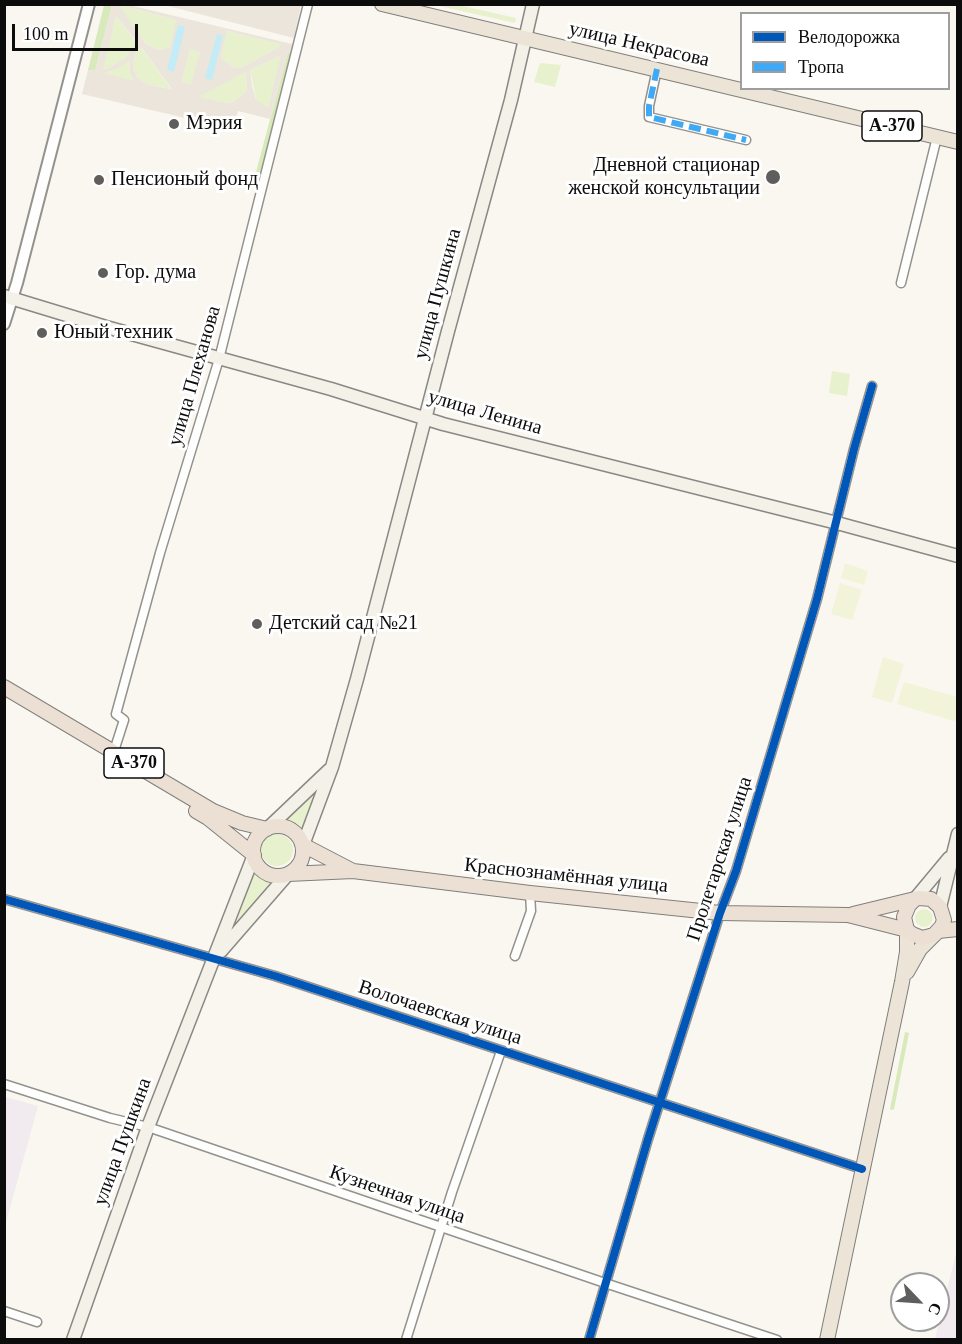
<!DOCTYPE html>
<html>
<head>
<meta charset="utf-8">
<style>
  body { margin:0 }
  #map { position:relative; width:962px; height:1344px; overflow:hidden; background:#faf7f0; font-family:"Times New Roman",serif }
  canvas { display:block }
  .frame { position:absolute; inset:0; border:6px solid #0c0c0c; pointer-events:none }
  .legend { position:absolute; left:740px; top:12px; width:210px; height:78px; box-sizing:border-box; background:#fff; border:2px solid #9e9e9e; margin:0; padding:8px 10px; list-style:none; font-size:18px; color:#0c0c0c }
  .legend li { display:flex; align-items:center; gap:12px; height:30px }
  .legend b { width:30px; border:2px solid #9e9e9e }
  .north { position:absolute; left:890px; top:1272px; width:60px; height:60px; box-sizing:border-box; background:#fff; border:2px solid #9e9e9e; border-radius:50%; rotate:115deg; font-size:16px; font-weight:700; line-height:24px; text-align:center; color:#0c0c0c }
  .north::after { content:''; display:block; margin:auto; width:21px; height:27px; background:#5f5e5c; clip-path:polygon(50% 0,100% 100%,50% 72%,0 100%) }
  .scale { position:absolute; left:12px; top:24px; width:126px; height:27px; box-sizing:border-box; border:3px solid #0c0c0c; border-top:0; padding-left:8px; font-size:18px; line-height:21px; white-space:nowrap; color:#0c0c0c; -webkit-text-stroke:4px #fff; paint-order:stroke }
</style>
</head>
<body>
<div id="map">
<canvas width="962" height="1344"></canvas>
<div class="frame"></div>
<ul class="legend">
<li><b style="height:8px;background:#0057b8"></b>Велодорожка</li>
<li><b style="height:8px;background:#3fa9f5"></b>Тропа</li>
</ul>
<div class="north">С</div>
<div class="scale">100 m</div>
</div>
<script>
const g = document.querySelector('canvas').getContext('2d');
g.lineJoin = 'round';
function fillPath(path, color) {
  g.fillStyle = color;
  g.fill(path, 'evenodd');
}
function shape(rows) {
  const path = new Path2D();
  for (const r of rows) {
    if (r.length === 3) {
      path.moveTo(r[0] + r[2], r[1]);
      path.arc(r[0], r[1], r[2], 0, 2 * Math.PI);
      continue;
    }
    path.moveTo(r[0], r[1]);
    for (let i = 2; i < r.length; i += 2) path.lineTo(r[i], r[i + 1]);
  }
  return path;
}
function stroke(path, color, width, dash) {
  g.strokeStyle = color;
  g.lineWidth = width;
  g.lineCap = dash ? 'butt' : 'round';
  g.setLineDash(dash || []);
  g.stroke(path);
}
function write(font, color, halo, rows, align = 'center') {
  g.font = font + ' "Times New Roman",serif';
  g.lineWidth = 6;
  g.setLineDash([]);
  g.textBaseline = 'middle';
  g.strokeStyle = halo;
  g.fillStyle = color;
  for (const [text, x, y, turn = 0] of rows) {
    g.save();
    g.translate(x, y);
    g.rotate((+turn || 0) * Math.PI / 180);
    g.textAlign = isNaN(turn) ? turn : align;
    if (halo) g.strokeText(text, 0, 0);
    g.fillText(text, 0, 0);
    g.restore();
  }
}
fillPath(shape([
  [5,1097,38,1106,5,1226,4,1097],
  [957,1248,957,1339,935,1339,957,1249]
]), '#f1eaee');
fillPath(shape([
  [118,5,176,20,170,47,162,50,153,48,145,43],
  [435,5,459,5,516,18,515,23],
  [116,16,137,43,125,58,109,68,102,69],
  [227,31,281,44,279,47,241,68,235,68,221,58],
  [140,46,171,89,146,84,137,77,133,67,133,62,136,52],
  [190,49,200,52,192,84,182,81],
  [282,54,268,109,256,99,250,70],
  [129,59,130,73,137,82,101,73,117,69],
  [540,63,561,65,555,87,534,82],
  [246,72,247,86,246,91,235,101,227,103,201,97,201,94],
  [249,89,252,98,266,113,234,105,243,100],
  [832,371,850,374,847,396,829,393],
  [318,790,301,833,294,826,283,822],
  [277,850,16],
  [255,869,274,879,236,923],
  [924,918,9]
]), '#e7f1ce');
fillPath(shape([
  [104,5,112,5,95,71,88,70],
  [288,52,294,54,262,173,256,172],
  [905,1032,909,1033,894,1109,892,1110,890,1109]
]), '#d8e9bc');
fillPath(shape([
  [845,563,868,571,864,585,841,578],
  [840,583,862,590,852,620,831,614],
  [883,657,904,664,892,703,872,697],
  [904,682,957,697,957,722,897,704]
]), '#f1f4d8');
fillPath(shape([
  [112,5,129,5,296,45,294,54,288,52,270,119,238,111,233,129,82,94,88,70,95,71],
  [119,5,176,20,170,47,161,50,153,48,145,43],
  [116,16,137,42,125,58,109,68,103,69],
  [227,31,280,44,279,47,241,68,235,68,221,58],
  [141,47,171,88,170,89,146,84,137,77,133,67,133,62,136,52],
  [190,49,200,52,191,84,182,81],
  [281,55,268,108,256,99,252,86,250,70],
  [129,60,130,73,135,81,103,73,117,69],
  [246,72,247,86,246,91,235,101,227,103,201,97,201,95],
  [164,5,301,5,294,38]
]), '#ebe5db');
fillPath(shape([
  [178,25,185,27,174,72,167,70],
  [217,34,223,35,212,80,205,78]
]), '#c3ecf7');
const minor = shape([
  [657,69,649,106,649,117,746,140],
  [901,283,937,137],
  [114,751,124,720,116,714,160,553,219,359,308,4],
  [4,899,275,976,862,1169],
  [515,956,531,911,530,893],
  [4,1084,110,1118,148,1127,605,1283,777,1340],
  [4,1311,37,1322],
  [406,1340,452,1192,501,1051],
  [589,1340,648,1139,720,913,736,871,817,599,854,449,872,386]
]);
const tertiary = shape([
  [4,324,17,283,89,4]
]);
const secondary = shape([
  [4,296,106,327,331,389,443,424,837,523,958,556],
  [267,829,329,770],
  [303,845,332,767,357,679,448,331,511,100,533,4],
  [914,900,949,858],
  [940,907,958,834],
  [221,951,288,874],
  [73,1340,148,1127,254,855]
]);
const primary = shape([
  [382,4,958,142],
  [907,972,920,949,938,931],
  [827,1340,902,982,907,952,907,930]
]);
const trunk = shape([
  [4,687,213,811,242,823,267,829],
  [196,811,208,818,254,855],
  [278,851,25],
  [303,845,353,871],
  [288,874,353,871,530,893,720,913,848,915,907,930],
  [853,914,919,898,931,899,940,907,944,920,942,926,934,935,922,938,912,934,907,930,904,917,909,905,914,900],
  [938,931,958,929]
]);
stroke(minor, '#93928f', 11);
stroke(tertiary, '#93928f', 14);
stroke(secondary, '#8a8885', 15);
stroke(primary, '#807f7c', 16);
stroke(trunk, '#807f7c', 16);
stroke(minor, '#fefefd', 8);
stroke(tertiary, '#fefefd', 10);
stroke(secondary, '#f4f1e8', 12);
stroke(primary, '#ece4d6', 14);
stroke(trunk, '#ece0d4', 14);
stroke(shape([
  [657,69,649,106,649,117,746,140]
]), '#3fa9f5', 6, [12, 6]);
stroke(shape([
  [4,899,275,976,862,1169],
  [589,1340,648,1139,720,913,736,871,817,599,854,449,872,386]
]), '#0057b8', 8);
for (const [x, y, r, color] of [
  [174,124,6,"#5f5e5c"],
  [773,177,8,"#5f5e5c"],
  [99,180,6,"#5f5e5c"],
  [103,273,6,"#5f5e5c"],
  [42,333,6,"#5f5e5c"],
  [257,624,6,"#5f5e5c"]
]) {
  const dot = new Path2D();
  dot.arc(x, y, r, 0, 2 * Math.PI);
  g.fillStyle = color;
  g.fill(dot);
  stroke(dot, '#fff', 2);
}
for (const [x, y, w] of [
  [892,126,60],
  [134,763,60]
]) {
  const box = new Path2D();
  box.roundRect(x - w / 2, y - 15, w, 30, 4.5);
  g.fillStyle = '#fff';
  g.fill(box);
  stroke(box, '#0c0c0c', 1.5);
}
write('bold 18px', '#0c0c0c', null, [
  ["А-370",892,126],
  ["А-370",134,763]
]);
write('20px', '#0c0c0c', '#fff', [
  ["улица Некрасова",639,45,13],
  ["улица Пушкина",438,294,-75],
  ["улица Плеханова",195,376,-74],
  ["улица Ленина",485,413,16],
  ["Пролетарская улица",720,859,-72],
  ["Краснознамённая улица",566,876,6],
  ["Волочаевская улица",440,1013,18],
  ["улица Пушкина",123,1142,-70],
  ["Кузнечная улица",397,1195,19]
]);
write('20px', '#0c0c0c', '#fff', [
  ["Мэрия",186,124],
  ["Дневной стационар",760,166,"right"],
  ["женской консультации",760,189,"right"],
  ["Пенсионый фонд",111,180],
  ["Гор. дума",115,273],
  ["Юный техник",54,333],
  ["Детский сад №21",269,624]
], 'left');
</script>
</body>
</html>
